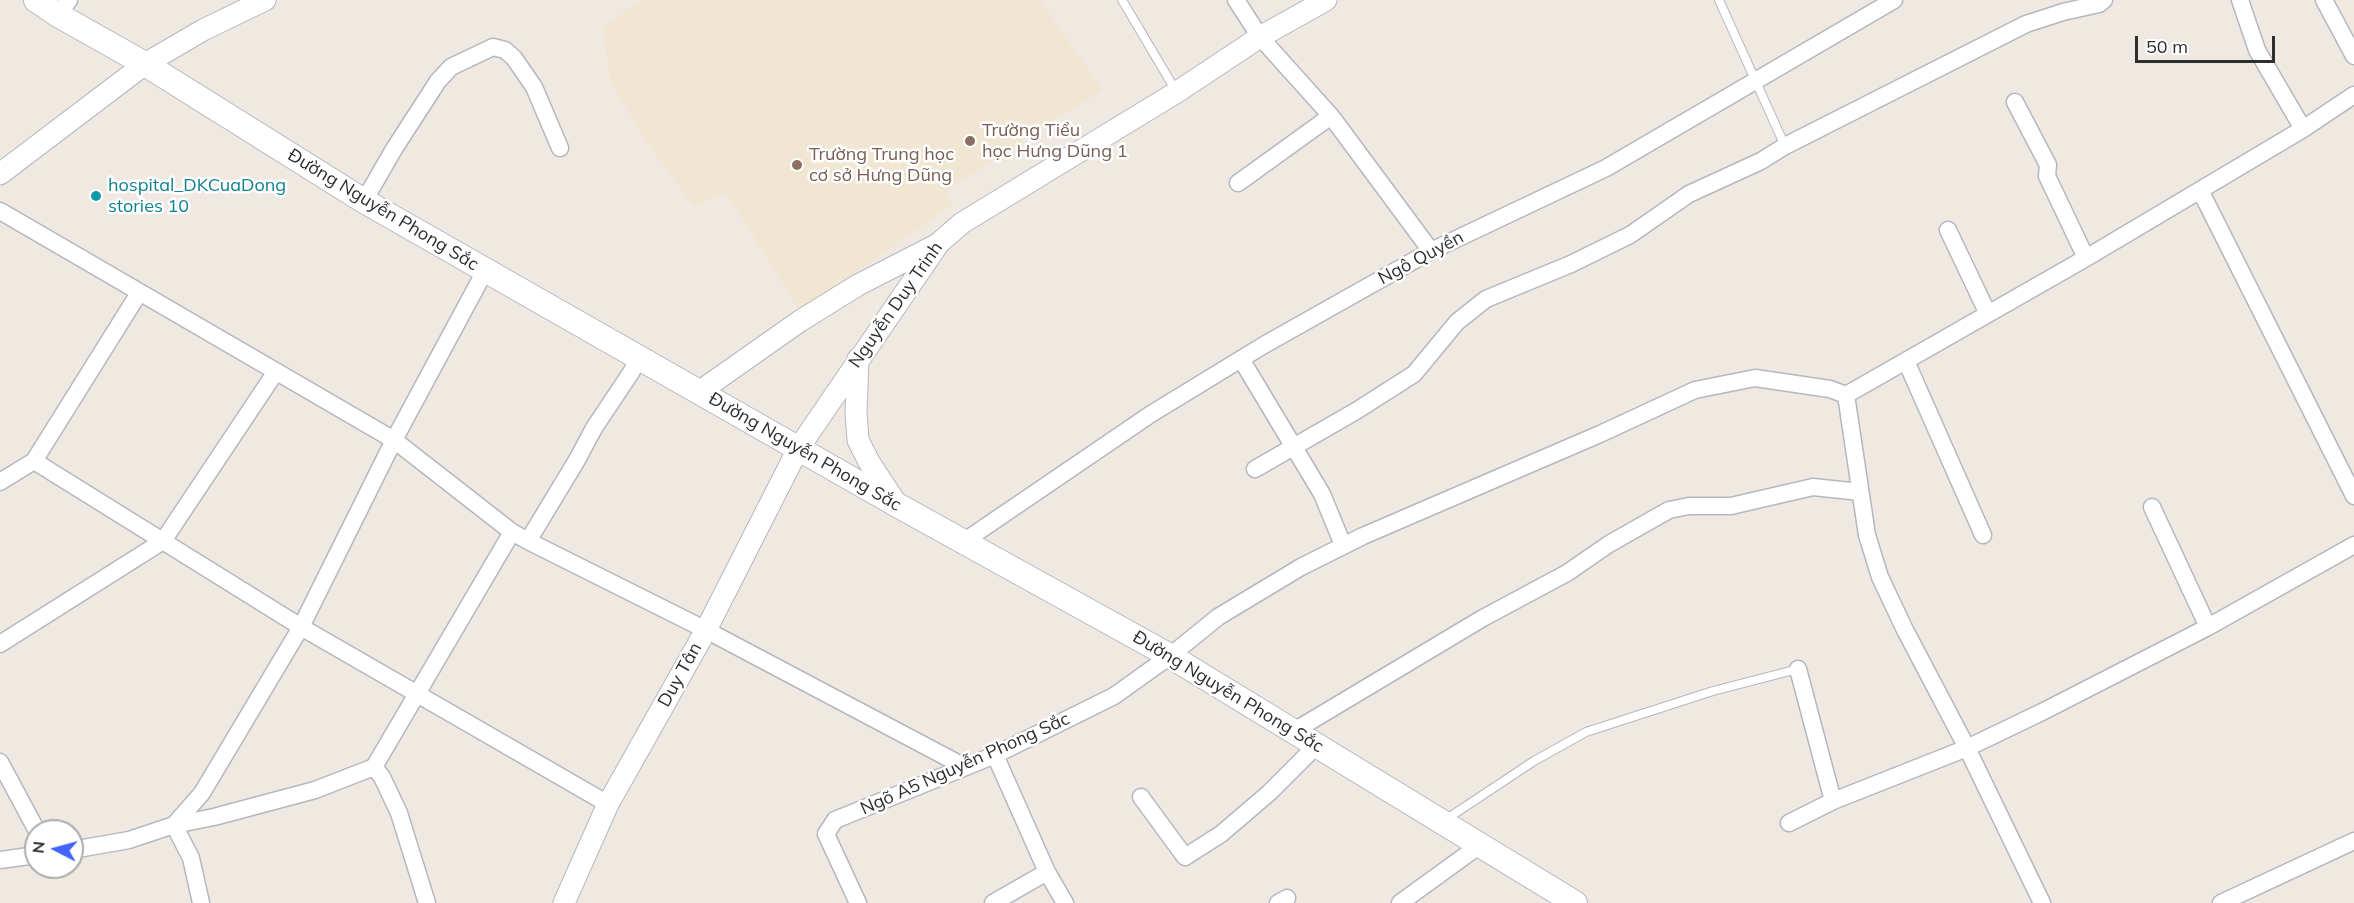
<!DOCTYPE html>
<html>
<head>
<meta charset="utf-8">
<style>
  body { margin:0 }
  #map { position:relative; width:2354px; height:903px; overflow:hidden; background:#efe9e1; font-family:Mulish,sans-serif }
  canvas { display:block }
  .north { position:absolute; left:24px; top:819px; width:60px; height:60px; box-sizing:border-box; background:#fff; border:2px solid #ababab; border-radius:50%; rotate:276deg; font-size:16px; font-weight:700; line-height:24px; text-align:center; color:#2e2e2e }
  .north::after { content:''; display:block; margin:auto; width:21px; height:27px; background:#4264fb; clip-path:polygon(50% 0,100% 100%,50% 72%,0 100%) }
  .scale { position:absolute; left:2135px; top:36px; width:140px; height:27px; box-sizing:border-box; border:3px solid #2e2e2e; border-top:0; padding-left:8px; font-size:18px; line-height:21px; white-space:nowrap; color:#2e2e2e; -webkit-text-stroke:4px #fff; paint-order:stroke }
</style>
</head>
<body>
<div id="map">
<canvas width="2354" height="903"></canvas>
<div class="north">N</div>
<div class="scale">50 m</div>
</div>
<script>
const g = document.querySelector('canvas').getContext('2d');
g.lineJoin = 'round';
function fillPath(path, color) {
  g.fillStyle = color;
  g.fill(path, 'evenodd');
}
function shape(rows) {
  const path = new Path2D();
  for (const r of rows) {
    path.moveTo(r[0], r[1]);
    for (let i = 2; i < r.length; i += 2) path.lineTo(r[i], r[i + 1]);
  }
  return path;
}
function stroke(path, color, width, dash) {
  g.strokeStyle = color;
  g.lineWidth = width;
  g.lineCap = dash ? 'butt' : 'round';
  g.setLineDash(dash || []);
  g.stroke(path);
}
function write(font, color, halo, rows, align = 'center') {
  g.font = font + ' Mulish,sans-serif';
  g.lineWidth = 5;
  g.setLineDash([]);
  g.textBaseline = 'middle';
  g.strokeStyle = halo;
  g.fillStyle = color;
  for (const [text, x, y, turn = 0] of rows) {
    g.save();
    g.translate(x, y);
    g.rotate((+turn || 0) * Math.PI / 180);
    g.textAlign = isNaN(turn) ? turn : align;
    if (halo) g.strokeText(text, 0, 0);
    g.fillText(text, 0, 0);
    g.restore();
  }
}
fillPath(shape([
  [641,0,1040,0,1102,90,946,191,953,204,800,311,726,192,694,207,645,139,610,81,603,27]
]), '#f0e6d1');
const service = shape([
  [1122,0,1176,91],
  [1719,0,1785,146],
  [1445,820,1534,761,1586,732,1713,691,1798,669]
]);
const minor = shape([
  [1236,0,1260,37,1331,116,1431,251],
  [2240,0,2257,50,2303,129],
  [2324,0,2354,56],
  [58,15,69,0],
  [2015,102,2048,165,2047,176,2086,258],
  [1238,183,1331,116],
  [2200,190,2354,496],
  [364,201,394,149,438,81,451,67,493,47,505,50,514,58,534,87,560,148],
  [0,211,394,440,512,532,528,541,706,630,965,767],
  [1948,230,1988,314],
  [1241,359,1322,494,1343,545],
  [1906,361,1983,535],
  [1846,395,1867,535,1880,577,1904,628,1967,748,2042,903],
  [34,461,301,627,608,804],
  [1255,469,1356,411,1414,374,1457,322,1486,299,1571,264,1630,235,1689,194,1761,161,1785,146,2026,24,2063,12,2099,4,2104,0],
  [0,482,34,461,139,293],
  [2152,507,2208,627],
  [528,541,577,460,594,428,632,371,638,359],
  [963,542,1151,414,1264,345,1431,251,1606,168,1894,0],
  [0,644,163,541,275,373],
  [1798,669,1833,801],
  [1294,731,1483,618,1567,573,1609,544,1669,510,1689,506,1731,506,1813,487,1860,492],
  [995,755,1047,872,1065,903],
  [0,762,37,831],
  [374,767,382,777,399,813,427,903],
  [1141,797,1185,857,1221,834,1269,793,1317,745],
  [1789,823,1833,801,1967,748,2042,712,2208,627,2354,545],
  [72,850,129,840,174,825,202,793,301,627,394,440,485,271],
  [0,860,36,855],
  [201,903,191,858,174,825,214,817,315,790,374,767,512,532],
  [858,903,826,834,835,820,995,755,1114,696,1170,656,1218,617,1301,567,1363,536,1600,434,1695,390,1755,378,1830,389,1846,395,2086,258,2303,129,2354,95],
  [993,903,1047,872],
  [1278,903,1287,898],
  [1400,903,1480,845],
  [2221,903,2354,841]
]);
const tertiary = shape([
  [0,174,145,64,203,30,265,0],
  [858,359,856,412,858,440,869,462,898,506],
  [699,392,800,321,858,285,936,245],
  [564,903,608,804,706,630,798,449,939,243,962,223,1177,92,1260,37,1326,0]
]);
const secondary = shape([
  [36,0,58,15,145,64,364,201,899,506,1170,656,1575,903]
]);
stroke(service, '#b4b7c1', 10);
stroke(minor, '#b4b7c1', 19);
stroke(tertiary, '#b4b7c1', 23);
stroke(secondary, '#b4b7c1', 26);
stroke(service, '#fff', 8);
stroke(minor, '#fff', 16);
stroke(tertiary, '#fff', 21);
stroke(secondary, '#fff', 24);
for (const [x, y, r, color] of [
  [970,141,6,"#8d6e63"],
  [797,165,6,"#8d6e63"],
  [96,196,6,"#0f9aa8"]
]) {
  const dot = new Path2D();
  dot.arc(x, y, r, 0, 2 * Math.PI);
  g.fillStyle = color;
  g.fill(dot);
  stroke(dot, '#fff', 2);
}
write('18px', '#785e54', '#fff', [
  ["Trường Tiểu",982,131],
  ["học Hưng Dũng 1",982,152],
  ["Trường Trung học",809,155],
  ["cơ sở Hưng Dũng",809,176]
], 'left');
write('18px', '#0d838f', '#fff', [
  ["hospital_DKCuaDong",108,186],
  ["stories 10",108,207]
], 'left');
write('18px', '#2e2e2e', '#fff', [
  ["Đường Nguyễn Phong Sắc",383,210,31],
  ["Ngô Quyền",1421,258,-28],
  ["Nguyễn Duy Trinh",896,305,-55],
  ["Đường Nguyễn Phong Sắc",805,452,30],
  ["Duy Tân",680,675,-61],
  ["Đường Nguyễn Phong Sắc",1228,692,31],
  ["Ngõ A5 Nguyễn Phong Sắc",965,764,-24]
]);
</script>
</body>
</html>
